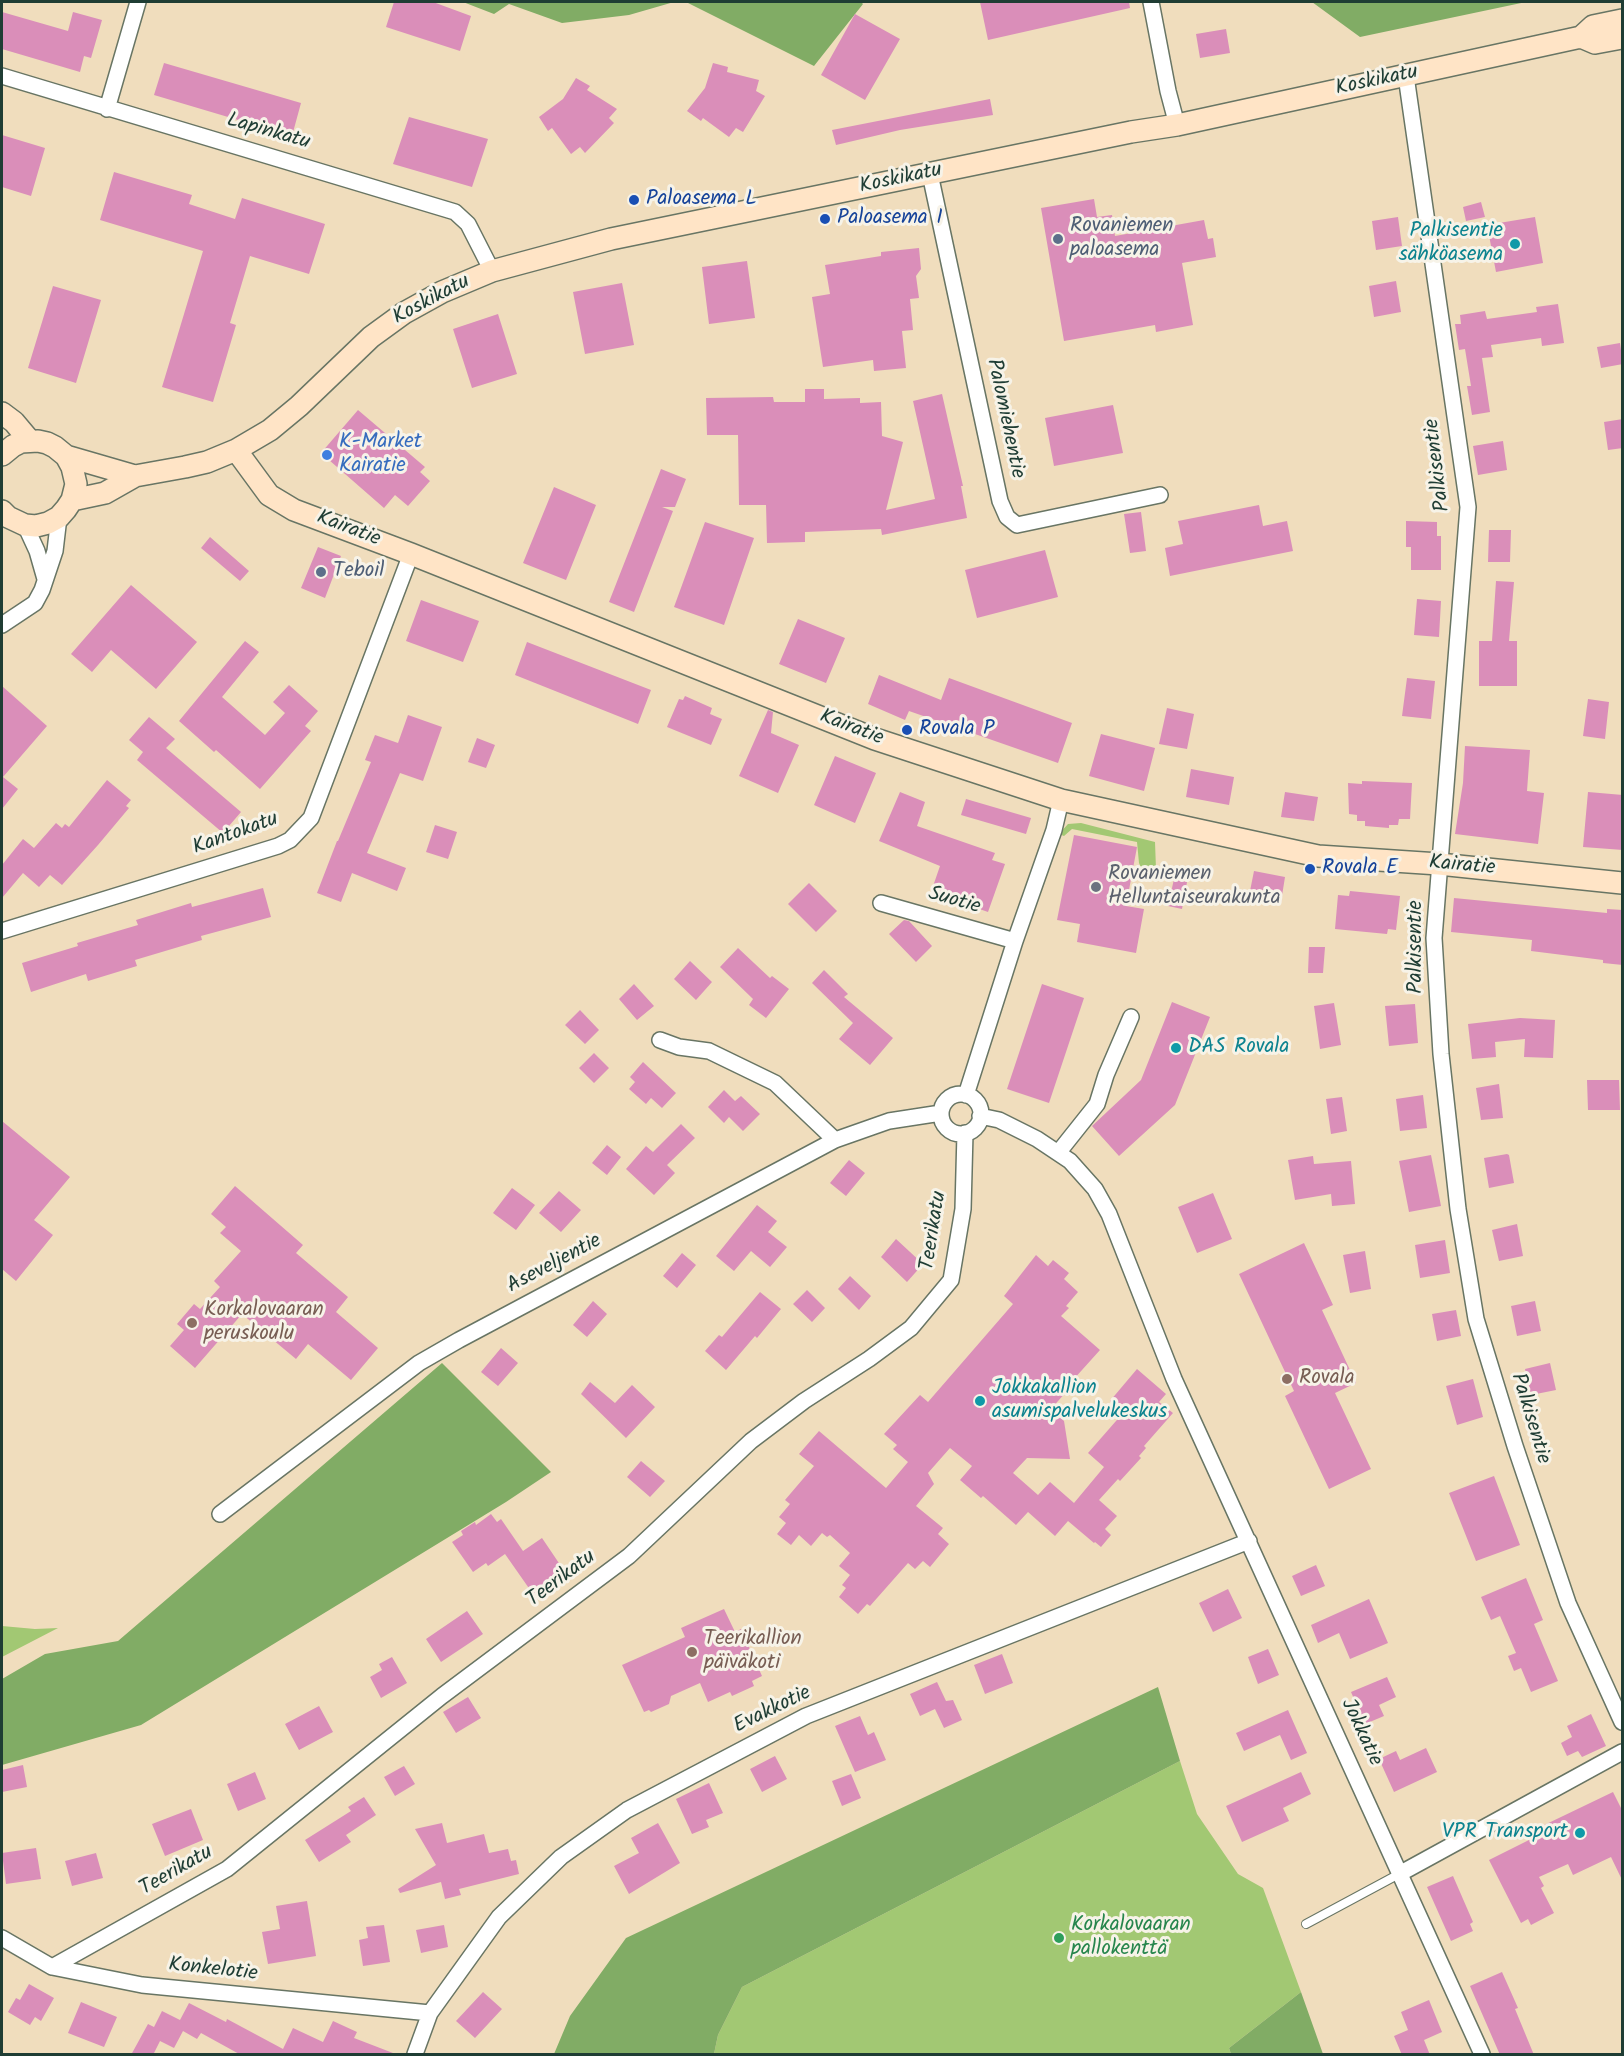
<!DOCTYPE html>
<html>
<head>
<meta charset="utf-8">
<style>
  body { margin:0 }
  #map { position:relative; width:1624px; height:2056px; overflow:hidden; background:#f0ddbd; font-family:Kalam,sans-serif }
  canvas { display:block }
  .frame { position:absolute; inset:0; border:3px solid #1f3d34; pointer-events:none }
</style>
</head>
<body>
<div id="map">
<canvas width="1624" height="2056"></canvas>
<div class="frame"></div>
</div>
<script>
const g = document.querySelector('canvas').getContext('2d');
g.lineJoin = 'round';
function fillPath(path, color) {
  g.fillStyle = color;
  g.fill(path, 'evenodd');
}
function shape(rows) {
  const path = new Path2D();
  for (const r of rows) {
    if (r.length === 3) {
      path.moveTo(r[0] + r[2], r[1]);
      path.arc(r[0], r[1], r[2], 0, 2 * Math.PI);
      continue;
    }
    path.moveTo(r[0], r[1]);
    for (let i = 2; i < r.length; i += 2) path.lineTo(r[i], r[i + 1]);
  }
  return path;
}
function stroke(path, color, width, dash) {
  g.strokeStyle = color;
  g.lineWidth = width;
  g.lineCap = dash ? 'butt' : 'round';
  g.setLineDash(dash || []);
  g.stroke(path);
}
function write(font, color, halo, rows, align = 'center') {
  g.font = font + ' Kalam,sans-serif';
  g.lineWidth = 6;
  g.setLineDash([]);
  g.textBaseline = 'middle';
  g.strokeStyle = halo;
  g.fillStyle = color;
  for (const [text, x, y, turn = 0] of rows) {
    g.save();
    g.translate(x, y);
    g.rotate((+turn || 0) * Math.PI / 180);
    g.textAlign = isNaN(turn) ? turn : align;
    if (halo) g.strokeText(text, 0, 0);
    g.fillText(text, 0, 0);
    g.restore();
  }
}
fillPath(shape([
  [1081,823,1155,842,1156,869,1153,874,1142,870,1139,863,1137,842,1072,829,1064,836,1059,834,1068,824],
  [2,1626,35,1629,58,1628,2,1657],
  [1180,1761,1197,1814,1238,1874,1263,1888,1301,1992,1229,2048,1231,2054,714,2054,718,2035,742,1987]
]), '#a2c873');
fillPath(shape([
  [463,2,674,2,629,15,562,23,509,4,494,14],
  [686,2,861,2,863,4,814,66],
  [1312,2,1526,2,1360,37],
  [442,1363,551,1472,506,1502,141,1725,2,1765,2,1679,45,1654,118,1641],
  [1158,1687,1180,1761,742,1987,718,2035,714,2054,554,2054,570,2016,626,1938],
  [1301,1992,1323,2054,1231,2054,1229,2048]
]), '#81ac65');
fillPath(shape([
  [394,2,433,2,471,16,460,51,386,27],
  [980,2,1129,2,1130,8,988,40],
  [2,12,68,31,73,12,102,20,91,58,84,56,80,72,2,49],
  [855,14,900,39,865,100,821,75],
  [1226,29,1230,53,1200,58,1196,34],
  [164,63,301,103,292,136,154,95],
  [713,63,728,67,727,72,759,80,756,91,765,96,743,132,736,128,729,137,703,118,701,121,687,111,705,88],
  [576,78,590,86,587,90,617,109,609,118,614,123,585,153,580,147,571,154,552,128,548,131,539,117,563,99],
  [990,99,993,115,900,130,836,145,832,130],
  [409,117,488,139,472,187,393,164],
  [2,135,45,148,31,196,2,187],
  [114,172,192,195,189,204,235,219,242,198,325,224,309,274,250,256,230,323,236,325,213,402,162,387,203,251,100,220],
  [1094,199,1097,217,1112,215,1115,236,1204,220,1208,239,1213,238,1216,257,1182,263,1193,325,1156,332,1155,325,1064,341,1041,208],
  [1481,202,1485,217,1466,221,1463,207],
  [1398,217,1402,246,1376,250,1372,221],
  [1535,217,1543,263,1496,272,1487,225],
  [919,248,921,269,916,276,919,298,910,299,913,330,902,331,906,368,874,371,873,360,823,367,812,297,830,294,825,265,881,256,881,252],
  [747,261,755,318,709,324,702,267],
  [1396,281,1401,312,1374,317,1369,286],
  [622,283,634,345,585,354,573,292],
  [53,286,101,300,76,383,28,368],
  [1558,304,1564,343,1542,346,1541,338,1491,345,1493,357,1482,358,1490,412,1472,415,1467,386,1471,386,1465,349,1459,350,1455,324,1461,324,1460,315,1485,311,1487,319,1537,312,1536,307],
  [498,314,517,374,472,388,453,329],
  [1620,343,1623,364,1601,368,1597,347],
  [805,389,824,389,824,399,860,398,860,403,881,402,882,436,903,442,886,510,935,499,913,401,942,394,963,486,961,486,967,518,882,535,881,529,805,532,805,542,767,543,766,505,739,505,738,435,707,435,706,398,773,397,774,402,805,402],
  [1113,405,1123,453,1054,466,1045,418],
  [358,410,425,467,420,472,430,481,408,506,395,495,384,508,321,453],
  [1623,419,1623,448,1608,450,1604,422],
  [1503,441,1507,470,1478,475,1473,446],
  [661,469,686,479,675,507,662,507,673,511,634,612,609,602],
  [554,487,596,505,566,580,523,563],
  [1259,505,1263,526,1287,521,1293,551,1170,576,1165,548,1183,544,1178,521],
  [1141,512,1146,551,1130,553,1124,514],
  [1406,521,1437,522,1437,536,1441,536,1441,570,1411,570,1411,547,1406,547],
  [705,522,754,538,724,625,674,607],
  [1489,530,1511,530,1510,562,1488,562],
  [210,537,249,571,240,581,201,548],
  [318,547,341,556,325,598,301,588],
  [1045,550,1058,597,977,618,965,570],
  [1496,581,1514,582,1509,641,1517,641,1517,686,1479,686,1479,641,1492,641],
  [131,585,197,642,156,689,111,650,92,672,71,654],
  [1417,599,1441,601,1439,637,1414,635],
  [421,600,479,621,463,662,406,641],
  [798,619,845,638,826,683,779,664],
  [245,641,259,652,222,697,265,735,285,713,273,702,289,685,318,711,305,726,311,731,260,789,216,750,214,752,179,721],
  [527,642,651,690,638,724,515,675],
  [879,675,941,700,949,678,1072,723,1058,763,909,711,905,720,868,704],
  [1407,678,1435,681,1431,719,1402,716],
  [2,686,47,726,3,777,18,789,2,809],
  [685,696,712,708,710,714,722,719,711,745,667,727,679,699,683,700],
  [1588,699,1609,702,1605,739,1583,736],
  [1167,708,1194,714,1187,749,1159,744],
  [768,710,773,712,771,733,799,745,778,793,739,776],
  [408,715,442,727,423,781,400,773,367,853,406,868,397,891,352,873,341,902,317,893,337,841,338,841,371,762,365,760,375,735,398,743],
  [149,717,175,739,166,748,241,812,223,833,137,760,143,752,129,740],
  [1101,734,1155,748,1144,791,1089,776],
  [477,738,495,745,486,768,468,762],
  [1465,746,1530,750,1527,791,1544,793,1538,844,1455,834,1463,783],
  [835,756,876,773,855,823,814,805],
  [1191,769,1234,777,1229,805,1186,797],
  [107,780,131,800,126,806,129,808,98,845,62,885,50,875,39,887,23,873,2,898,2,865,23,839,34,848,56,823,62,828,65,824,69,827],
  [1362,781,1412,783,1410,819,1399,819,1398,825,1389,825,1389,828,1365,826,1365,821,1357,821,1357,815,1349,814,1348,783,1362,784],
  [900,792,925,802,917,826,995,853,992,860,1005,864,988,912,931,892,940,866,879,841],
  [1285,792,1318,797,1314,821,1281,817],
  [1588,792,1623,795,1623,850,1583,847],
  [966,799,1031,818,1026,834,961,815],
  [435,825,457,832,448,859,426,852],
  [1074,835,1137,847,1126,906,1144,909,1136,953,1077,942,1080,924,1057,920],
  [1254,871,1285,877,1281,902,1249,896],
  [1174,879,1187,882,1182,909,1168,906],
  [809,883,837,911,816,932,788,904],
  [263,888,271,917,201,936,202,940,135,960,137,966,88,981,86,974,31,992,22,963,78,946,77,943,138,925,136,920,191,903,192,907],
  [1350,891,1400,896,1396,930,1388,929,1387,934,1335,929,1338,895,1349,896],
  [1454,898,1607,913,1607,909,1623,910,1623,965,1603,963,1603,960,1531,951,1532,940,1451,932],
  [904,920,909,921,932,946,916,962,889,934],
  [1309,947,1325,947,1323,973,1308,973],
  [738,948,770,978,772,976,789,989,766,1018,749,1005,753,999,720,967],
  [690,961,712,982,696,1000,674,979],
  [824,970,848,994,844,997,893,1038,870,1065,839,1039,853,1023,812,983],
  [634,984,654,1006,637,1020,619,999],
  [1042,984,1084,998,1049,1103,1007,1089],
  [1172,1002,1210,1017,1175,1105,1119,1156,1092,1126,1141,1080],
  [1334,1003,1341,1045,1320,1049,1314,1006],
  [1415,1004,1418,1043,1389,1046,1385,1006],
  [580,1010,599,1030,585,1044,565,1025],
  [1520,1018,1555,1020,1553,1058,1524,1057,1525,1039,1495,1042,1496,1057,1472,1059,1468,1024],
  [594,1053,609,1068,594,1083,579,1068],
  [643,1062,676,1093,662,1108,651,1098,646,1104,629,1089,635,1082,630,1077],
  [1587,1080,1619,1080,1620,1110,1588,1110],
  [1499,1084,1503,1118,1481,1120,1476,1088],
  [724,1090,735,1101,741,1096,760,1114,743,1131,729,1117,724,1123,708,1107],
  [1423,1095,1427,1128,1400,1131,1396,1099],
  [1342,1097,1347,1131,1331,1134,1326,1099],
  [2,1121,70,1177,34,1220,53,1235,16,1281,2,1269],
  [681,1124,695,1138,667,1165,675,1173,654,1195,626,1169,646,1146,653,1152],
  [607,1145,621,1157,607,1175,592,1163],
  [1507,1154,1509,1155,1514,1183,1489,1188,1484,1158],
  [1431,1155,1441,1206,1409,1212,1399,1161],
  [1313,1156,1314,1164,1351,1161,1355,1204,1332,1206,1331,1194,1295,1200,1288,1160],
  [849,1160,865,1173,846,1196,830,1183],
  [235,1186,303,1245,296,1253,348,1297,336,1312,378,1348,351,1380,308,1344,296,1359,242,1314,195,1368,170,1346,184,1330,177,1324,194,1304,200,1309,220,1287,214,1281,241,1251,220,1233,226,1227,211,1214],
  [512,1188,535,1205,516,1230,493,1213],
  [559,1191,581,1210,561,1232,539,1213],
  [1213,1193,1232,1239,1197,1253,1178,1207],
  [757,1205,777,1221,768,1232,787,1247,770,1267,751,1251,734,1271,716,1256],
  [1517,1224,1523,1256,1499,1261,1492,1230],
  [896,1239,923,1264,907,1282,881,1257],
  [1445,1240,1450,1273,1420,1278,1415,1245],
  [1304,1243,1333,1305,1322,1310,1356,1383,1335,1393,1371,1469,1329,1489,1285,1396,1294,1391,1239,1274],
  [1365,1251,1371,1289,1350,1293,1343,1255],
  [682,1253,696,1265,677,1288,663,1276],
  [1036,1255,1048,1266,1053,1260,1069,1273,1064,1279,1078,1292,1066,1306,1069,1308,1061,1316,1100,1350,1064,1390,1066,1392,1051,1409,1064,1421,1070,1459,1027,1458,1013,1473,1038,1495,1050,1482,1074,1503,1104,1467,1088,1453,1123,1413,1110,1401,1137,1369,1166,1394,1159,1402,1173,1413,1144,1446,1146,1448,1139,1456,1141,1458,1120,1481,1118,1479,1099,1500,1117,1516,1105,1529,1111,1535,1101,1547,1095,1542,1094,1543,1068,1521,1055,1536,1028,1512,1016,1525,983,1496,981,1498,960,1480,972,1466,950,1448,928,1473,934,1484,916,1506,943,1528,938,1534,949,1544,930,1567,923,1561,915,1569,908,1563,870,1606,867,1604,858,1614,839,1597,846,1588,842,1585,850,1575,839,1566,850,1553,830,1535,827,1537,822,1533,811,1546,799,1535,791,1545,777,1534,786,1523,779,1517,790,1504,785,1500,814,1466,799,1454,819,1431,886,1488,908,1462,893,1449,897,1445,884,1434,920,1395,928,1402,1013,1304,1004,1296],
  [850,1276,871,1296,859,1310,838,1289],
  [807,1290,825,1308,812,1322,793,1304],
  [760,1292,781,1309,757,1338,755,1336,726,1370,705,1351,719,1335,722,1337],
  [593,1301,607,1314,587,1337,573,1325],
  [1535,1301,1541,1331,1517,1336,1511,1306],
  [1456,1310,1461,1336,1437,1341,1432,1314],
  [501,1348,518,1363,498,1386,481,1372],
  [1550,1363,1556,1390,1531,1395,1525,1369],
  [1473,1379,1483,1417,1457,1425,1446,1386],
  [590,1382,615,1403,632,1385,655,1407,626,1438,581,1394],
  [641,1461,665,1481,650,1497,627,1477],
  [1494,1476,1520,1545,1476,1561,1449,1493],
  [491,1514,497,1522,501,1519,523,1551,542,1538,565,1572,533,1594,505,1554,488,1566,486,1563,473,1572,452,1542,463,1535,461,1531,475,1522,476,1525],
  [1316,1565,1325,1586,1301,1596,1292,1576],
  [1526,1578,1543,1620,1534,1624,1558,1681,1531,1692,1521,1668,1514,1671,1508,1656,1516,1653,1500,1616,1491,1620,1481,1597],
  [1228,1589,1242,1618,1213,1632,1199,1603],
  [1369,1599,1388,1643,1350,1659,1339,1633,1318,1643,1311,1625],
  [724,1609,735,1632,741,1629,762,1676,752,1681,754,1686,732,1696,730,1692,708,1702,700,1683,671,1696,669,1704,651,1712,649,1710,644,1712,622,1665,685,1637,681,1628],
  [467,1611,483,1634,441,1662,426,1639],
  [1268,1649,1279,1675,1258,1684,1248,1657],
  [1002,1654,1013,1683,985,1694,974,1665],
  [392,1657,407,1683,381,1698,370,1677,382,1670,379,1664],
  [1387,1677,1396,1697,1379,1705,1384,1716,1365,1724,1351,1692],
  [937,1682,946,1701,953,1700,962,1720,944,1728,935,1709,920,1716,910,1694],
  [468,1697,481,1718,456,1733,443,1712],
  [319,1706,333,1732,299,1750,285,1724],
  [1288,1710,1307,1753,1291,1760,1280,1735,1244,1751,1236,1733],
  [1591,1714,1606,1746,1582,1757,1578,1751,1567,1756,1561,1743,1572,1737,1567,1726],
  [860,1716,868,1735,874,1732,886,1760,855,1772,835,1726],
  [1426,1748,1437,1772,1394,1792,1379,1759,1396,1751,1400,1760],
  [775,1756,787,1779,762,1792,750,1769],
  [23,1765,27,1787,2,1792,2,1770],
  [404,1766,415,1784,395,1796,384,1777],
  [255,1772,266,1799,238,1811,227,1784],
  [1301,1772,1311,1794,1283,1808,1289,1821,1242,1842,1226,1806],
  [851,1774,861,1798,842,1806,832,1781],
  [709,1783,723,1813,706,1820,709,1827,692,1834,676,1799],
  [1613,1792,1623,1812,1623,1882,1611,1857,1573,1875,1568,1864,1539,1877,1544,1886,1541,1888,1554,1913,1531,1925,1528,1919,1521,1923,1489,1860,1539,1835,1536,1829],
  [364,1797,376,1815,346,1835,351,1842,319,1862,305,1840,351,1811,348,1807],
  [191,1809,203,1840,165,1856,152,1824],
  [442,1823,447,1843,484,1834,489,1853,508,1849,511,1861,516,1860,519,1874,459,1889,461,1895,445,1899,441,1882,400,1893,398,1889,436,1865,415,1829],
  [658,1823,680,1863,629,1894,614,1866,639,1853,631,1838],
  [36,1848,41,1879,6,1884,2,1853],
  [96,1853,103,1878,72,1886,65,1861],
  [1453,1876,1473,1922,1470,1924,1473,1931,1451,1941,1427,1887],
  [307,1901,316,1956,268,1964,262,1932,280,1929,276,1906],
  [384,1925,390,1962,363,1966,359,1940,368,1938,366,1927],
  [444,1925,448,1947,421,1953,416,1930],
  [1502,1972,1518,2008,1515,2009,1534,2055,1500,2055,1470,1986],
  [29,1984,54,1998,41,2021,35,2017,30,2025,8,2012,16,1998,20,2000],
  [483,1992,502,2009,475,2038,456,2021],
  [1429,2000,1442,2032,1424,2040,1430,2055,1402,2055,1394,2036,1408,2030,1401,2012],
  [81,2002,117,2017,104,2047,68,2033],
  [189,2003,226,2022,227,2019,283,2049,293,2028,323,2042,333,2021,357,2032,354,2038,393,2053,393,2055,241,2055,201,2033,197,2039,183,2031,174,2048,160,2041,153,2055,131,2055,148,2024,154,2027,162,2011,180,2020]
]), '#da8eb9');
const service = shape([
  [1306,1924,1401,1873]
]);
const minor = shape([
  [1151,2,1168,91,1177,125],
  [2,76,455,212,468,224,492,271],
  [1406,76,1468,507,1434,938,1441,1054,1458,1209,1476,1319,1515,1446,1568,1603,1622,1722],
  [107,109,138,2],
  [930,174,1000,501,1007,517,1017,525,1160,495],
  [25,525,37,551,45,579],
  [2,625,35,603,42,590,55,551,59,517],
  [881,903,1015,941],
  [2,931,278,846,290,840,311,818,411,554],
  [660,1040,679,1047,709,1051,775,1083,835,1140],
  [961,1114,20],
  [966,1095,1015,941,1054,830,1061,800],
  [980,1116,999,1120,1037,1139,1070,1161,1095,1189,1109,1214,1174,1379,1482,2054],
  [1058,1153,1097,1104,1106,1075,1131,1017],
  [220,1514,419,1363,459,1340,835,1140,889,1121,941,1113],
  [1401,1873,1622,1752],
  [2,1938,52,1967,142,1985,430,2013],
  [52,1967,227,1869,442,1696,629,1556,751,1441,804,1401,869,1359,911,1328,951,1280,963,1209,965,1133],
  [415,2054,430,2013,499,1917,561,1857,627,1810,806,1716,1249,1541]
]);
const secondary = shape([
  [1581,37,1595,43,1622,38],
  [2,413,14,422,30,441],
  [236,450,269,495,294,510,411,554,875,739,1061,800,1318,856,1439,864,1622,883],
  [2,455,13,446,21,442,38,441,47,443,55,447,66,456,72,467,76,484,72,500,66,509,59,517,48,523,36,526,25,525,8,517,2,511],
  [66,456,135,476],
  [72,500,105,493,135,476,185,467,207,462,236,450,270,430,299,406,371,337,404,313,442,292,492,271,611,239,1131,132,1177,125,1581,37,1593,26,1622,20]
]);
stroke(service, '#687564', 10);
stroke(minor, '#687564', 18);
stroke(secondary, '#687564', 24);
stroke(service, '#fff', 8);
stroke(minor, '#fff', 15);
stroke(secondary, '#ffe4c6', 21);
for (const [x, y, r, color] of [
  [634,200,6,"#1a4fb4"],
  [825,219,6,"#1a4fb4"],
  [1058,239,6,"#5c6f8a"],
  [1515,244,6,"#0f9aa8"],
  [327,455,6,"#3f7fe0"],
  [321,572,6,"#5c6f8a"],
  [907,730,6,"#1a4fb4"],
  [1310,869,6,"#1a4fb4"],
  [1096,887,6,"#6b7280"],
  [1176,1048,6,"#0f9aa8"],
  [192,1323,6,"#8d6e63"],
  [1287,1379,6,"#8d6e63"],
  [980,1401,6,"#0f9aa8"],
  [692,1652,6,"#8d6e63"],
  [1580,1833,6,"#0f9aa8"],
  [1059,1938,6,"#2e9e5b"]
]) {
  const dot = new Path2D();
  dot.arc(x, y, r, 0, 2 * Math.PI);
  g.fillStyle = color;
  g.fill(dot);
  stroke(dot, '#f7f3e8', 2);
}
write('21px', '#1f3d34', '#f7f3e8', [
  ["Koskikatu",1377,82,-12],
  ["Lapinkatu",268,133,16],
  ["Koskikatu",901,180,-12],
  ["Koskikatu",432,301,-28],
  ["Palomiehentie",1004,419,78],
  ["Palkisentie",1439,465,-97],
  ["Kairatie",348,530,21],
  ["Kairatie",851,729,21],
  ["Kantokatu",236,835,-20],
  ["Kairatie",1462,867,5],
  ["Suotie",954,902,16],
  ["Palkisentie",1417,947,-90],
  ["Teerikatu",935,1231,-81],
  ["Aseveljentie",555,1265,-28],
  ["Palkisentie",1529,1419,73],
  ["Teerikatu",562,1580,-37],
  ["Evakkotie",773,1711,-26],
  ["Jokkatie",1360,1733,65],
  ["Teerikatu",177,1872,-30],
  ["Konkelotie",213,1971,6]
]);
write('21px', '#164399', '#f7f3e8', [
  ["Paloasema L",646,200],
  ["Paloasema I",837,219],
  ["Rovala P",919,730],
  ["Rovala E",1322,869]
], 'left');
write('21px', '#4e5e75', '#f7f3e8', [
  ["Rovaniemen",1070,227],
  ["paloasema",1070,251],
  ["Teboil",333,572]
], 'left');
write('21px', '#0d838f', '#f7f3e8', [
  ["Palkisentie",1503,232],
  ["sähköasema",1503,256],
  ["DAS Rovala",1188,1048,"left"],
  ["Jokkakallion",992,1389,"left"],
  ["asumispalvelukeskus",992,1413,"left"],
  ["VPR Transport",1568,1833]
], 'right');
write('21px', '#366cbe', '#f7f3e8', [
  ["K-Market",339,443],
  ["Kairatie",339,467]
], 'left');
write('21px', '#5b616d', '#f7f3e8', [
  ["Rovaniemen",1108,875],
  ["Helluntaiseurakunta",1108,899]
], 'left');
write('21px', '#785e54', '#f7f3e8', [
  ["Korkalovaaran",204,1311],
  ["peruskoulu",204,1335],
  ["Rovala",1299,1379],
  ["Teerikallion",704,1640],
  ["päiväkoti",704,1664]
], 'left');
write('21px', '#27864d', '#f7f3e8', [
  ["Korkalovaaran",1071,1926],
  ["pallokenttä",1071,1950]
], 'left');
</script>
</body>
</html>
